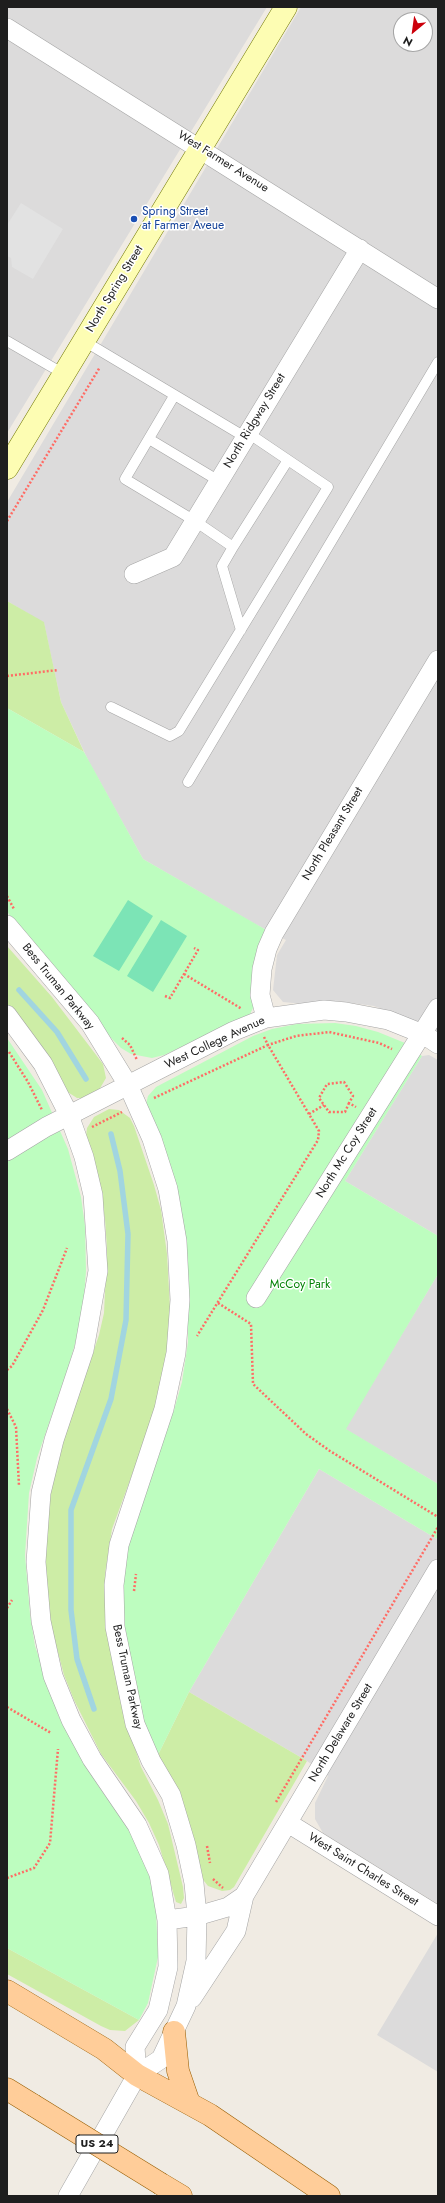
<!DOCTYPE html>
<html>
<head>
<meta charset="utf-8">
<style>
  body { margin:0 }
  #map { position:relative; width:445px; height:2203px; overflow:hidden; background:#f0ebe3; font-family:Jost,sans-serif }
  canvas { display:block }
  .frame { position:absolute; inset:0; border:8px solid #1e1e1e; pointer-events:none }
  .north { position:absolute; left:393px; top:12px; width:40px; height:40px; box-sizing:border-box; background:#fff; border:1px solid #a5a5a5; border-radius:50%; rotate:209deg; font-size:11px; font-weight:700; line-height:16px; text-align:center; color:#1e1e1e }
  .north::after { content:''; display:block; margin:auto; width:14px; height:18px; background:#cc000b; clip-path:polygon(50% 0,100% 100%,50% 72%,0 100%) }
</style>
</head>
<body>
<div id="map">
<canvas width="445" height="2203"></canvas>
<div class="frame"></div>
<div class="north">N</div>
</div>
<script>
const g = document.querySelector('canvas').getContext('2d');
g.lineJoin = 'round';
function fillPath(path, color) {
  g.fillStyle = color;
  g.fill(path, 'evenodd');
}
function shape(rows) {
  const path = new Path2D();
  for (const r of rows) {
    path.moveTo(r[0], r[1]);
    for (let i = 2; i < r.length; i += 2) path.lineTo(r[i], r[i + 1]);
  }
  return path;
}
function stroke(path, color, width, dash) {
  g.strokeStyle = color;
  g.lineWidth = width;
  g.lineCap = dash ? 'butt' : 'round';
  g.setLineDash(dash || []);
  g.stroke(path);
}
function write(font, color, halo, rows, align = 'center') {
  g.font = font + ' Jost,sans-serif';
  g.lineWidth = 3;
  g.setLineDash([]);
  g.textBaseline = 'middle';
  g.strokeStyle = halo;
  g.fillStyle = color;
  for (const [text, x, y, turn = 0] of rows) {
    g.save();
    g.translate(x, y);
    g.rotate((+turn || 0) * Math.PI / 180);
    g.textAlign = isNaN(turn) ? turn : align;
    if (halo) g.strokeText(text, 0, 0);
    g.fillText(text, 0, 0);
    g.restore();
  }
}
fillPath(shape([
  [7,7,267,7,7,433],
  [301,7,438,7,438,1037,414,1022,374,1006,336,1001,304,1004,283,1002,273,990,277,955,286,940,255,924,143,859,89,762,61,702,44,623,7,601,7,502],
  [401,20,425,20,425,44,401,44],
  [429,1055,438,1060,438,1236,345,1181,422,1056],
  [438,1274,438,1484,345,1429],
  [319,1469,437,1539,438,1538,438,1904,323,1833,315,1819,315,1803,328,1776,307,1761,189,1692],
  [438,1933,438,2072,377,2035]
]), '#dcdbdb');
fillPath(shape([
  [7,601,44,622,61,702,84,752,7,708],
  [7,946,52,997,103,1064,106,1078,99,1090,85,1098,77,1098,66,1091,47,1058,7,1004],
  [109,1109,119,1110,130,1118,134,1126,154,1185,161,1210,167,1254,171,1326,161,1396,112,1529,105,1574,106,1626,114,1670,131,1735,141,1767,158,1800,168,1824,183,1887,184,1898,181,1904,176,1902,159,1845,149,1823,136,1801,101,1754,74,1700,64,1675,53,1634,47,1600,45,1553,48,1500,54,1467,99,1335,104,1313,107,1249,105,1219,97,1173,86,1136,87,1128,94,1117],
  [189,1692,307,1761,234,1887,230,1890,222,1891,208,1886,200,1876,157,1757],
  [7,1948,139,2020,125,2031,110,2030,101,2026,7,1974]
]), '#cdeda6');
fillPath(shape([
  [7,708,84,752,143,859,268,931,255,1004,249,1016,164,1055,152,1058,131,1054,121,1048,112,1039,13,921,7,911],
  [335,1023,356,1026,378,1032,405,1043,422,1056,345,1181,438,1236,438,1274,346,1429,438,1484,438,1538,437,1539,319,1469,189,1692,157,1757,147,1736,121,1638,120,1572,140,1497,174,1410,182,1382,188,1342,188,1291,146,1104,148,1096,156,1087,253,1036,272,1029,297,1024],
  [7,1038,42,1090,68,1149,81,1197,85,1226,86,1271,84,1298,77,1337,68,1368,37,1458,29,1493,25,1555,30,1614,35,1646,59,1717,99,1787,123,1820,135,1841,148,1870,152,1887,156,1910,158,1957,148,2003,139,2020,7,1948]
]), '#bdfdbf');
fillPath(shape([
  [128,900,153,916,119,971,93,956],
  [161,920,187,936,153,992,127,976]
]), '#7ce4b6');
fillPath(shape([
  [21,203,63,229,33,279,12,267,11,258,7,256,7,225]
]), '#e2e2e2');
stroke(shape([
  [19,990,57,1032,86,1079],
  [94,1709,77,1659,71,1610,71,1510,111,1399,126,1320,128,1234,120,1171,111,1134]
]), '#a1d5e0', 5.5);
const lane = shape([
  [7,341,64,374],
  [84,341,245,437],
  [174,396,125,479,195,521,233,547,288,460],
  [149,439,219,481],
  [233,547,222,566,241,630],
  [111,707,170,736,179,731,328,487,248,433],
  [188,782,438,362]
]);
const street = shape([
  [7,28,438,299],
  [134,574,173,557,360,249],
  [7,925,90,1023,128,1085,152,1139,168,1189,177,1241,180,1300,176,1353,164,1409,119,1545,114,1585,115,1627,135,1724,151,1761,171,1795,186,1845,194,1883,197,1916,196,1961,186,2006,161,2059,137,2075,68,2196],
  [7,1015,43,1064,69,1115,84,1157,93,1195,98,1271,84,1350,54,1440,41,1493,36,1562,41,1621,53,1676,71,1720,92,1759,137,1825,159,1874,167,1920,168,1967,158,2010,135,2047,137,2075],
  [266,1018,260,995,262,969,267,949,274,933,438,660],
  [7,1151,46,1127,234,1031,266,1018,324,1010,346,1012,388,1020,423,1034,438,1044],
  [256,1298,438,1008],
  [288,1823,438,1916],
  [167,1920,197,1916,228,1907,244,1896,438,1569],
  [192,1998,236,1931,244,1896]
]);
const secondary = shape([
  [7,468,286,7]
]);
const primary = shape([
  [7,1991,104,2049,137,2075,210,2115,329,2196],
  [174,2032,178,2071,189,2103],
  [7,2089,33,2105],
  [161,2184,181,2196]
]);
stroke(lane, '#a5a5a5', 11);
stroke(street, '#a5a5a5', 20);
stroke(secondary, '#737a00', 23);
stroke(primary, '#985d00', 23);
stroke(shape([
  [7,521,100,367],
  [7,676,58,670],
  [7,896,14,909],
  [184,974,242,1009],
  [165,996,170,998,198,950,194,948],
  [264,1037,268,1045,296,1036,329,1032,379,1043,392,1049],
  [122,1038,130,1045,137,1060],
  [9,1052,28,1082,42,1110],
  [154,1098,268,1045,319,1131,318,1140,197,1336],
  [349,1103,345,1112,329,1112,319,1098,327,1084,344,1082,353,1096,349,1103,356,1107],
  [309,1114,324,1105],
  [92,1127,122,1112],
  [218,1303,251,1324,253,1384,306,1434,330,1451,438,1517],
  [7,1370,12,1366,43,1310,67,1248],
  [7,1409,16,1427,19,1486],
  [134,1591,136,1574],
  [7,1608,12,1600],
  [7,1707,51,1733],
  [276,1802,438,1527],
  [207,1846,210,1863],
  [7,1878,34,1868,50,1843,58,1749],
  [213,1879,223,1888]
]), '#ff6c65', 2.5, [2, 2]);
stroke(lane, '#fff', 10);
stroke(street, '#fff', 19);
stroke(secondary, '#fdfdb3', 22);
stroke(primary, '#ffcd99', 22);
const primaryBridge = shape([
  [33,2105,161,2184]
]);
stroke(primaryBridge, '#985d00', 23, []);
stroke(primaryBridge, '#ffcd99', 22);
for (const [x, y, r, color] of [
  [134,219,4,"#1a4fb4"]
]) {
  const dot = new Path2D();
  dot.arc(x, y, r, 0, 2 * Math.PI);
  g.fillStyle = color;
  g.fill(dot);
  stroke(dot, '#fff', 1.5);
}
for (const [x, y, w] of [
  [97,2144,42]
]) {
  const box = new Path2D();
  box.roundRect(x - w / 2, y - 9, w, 18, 3);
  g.fillStyle = '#fff';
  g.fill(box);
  stroke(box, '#1e1e1e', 1);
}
write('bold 11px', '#1e1e1e', null, [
  ["US 24",97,2144]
]);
write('12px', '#1e1e1e', '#fff', [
  ["West Farmer Avenue",223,162,32],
  ["North Spring Street",115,289,-59],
  ["North Ridgway Street",255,421,-59],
  ["North Pleasant Street",333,834,-59],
  ["Bess Truman Parkway",58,987,51],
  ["West College Avenue",215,1043,-25],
  ["North Mc Coy Street",347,1153,-58],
  ["Bess Truman Parkway",127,1677,78],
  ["North Delaware Street",341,1733,-59],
  ["West Saint Charles Street",363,1870,32]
]);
write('12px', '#164399', '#fff', [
  ["Spring Street",142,212],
  ["at Farmer Aveue",142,226]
], 'left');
write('12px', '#058308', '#fff', [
  ["McCoy Park",300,1285]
]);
</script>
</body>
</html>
